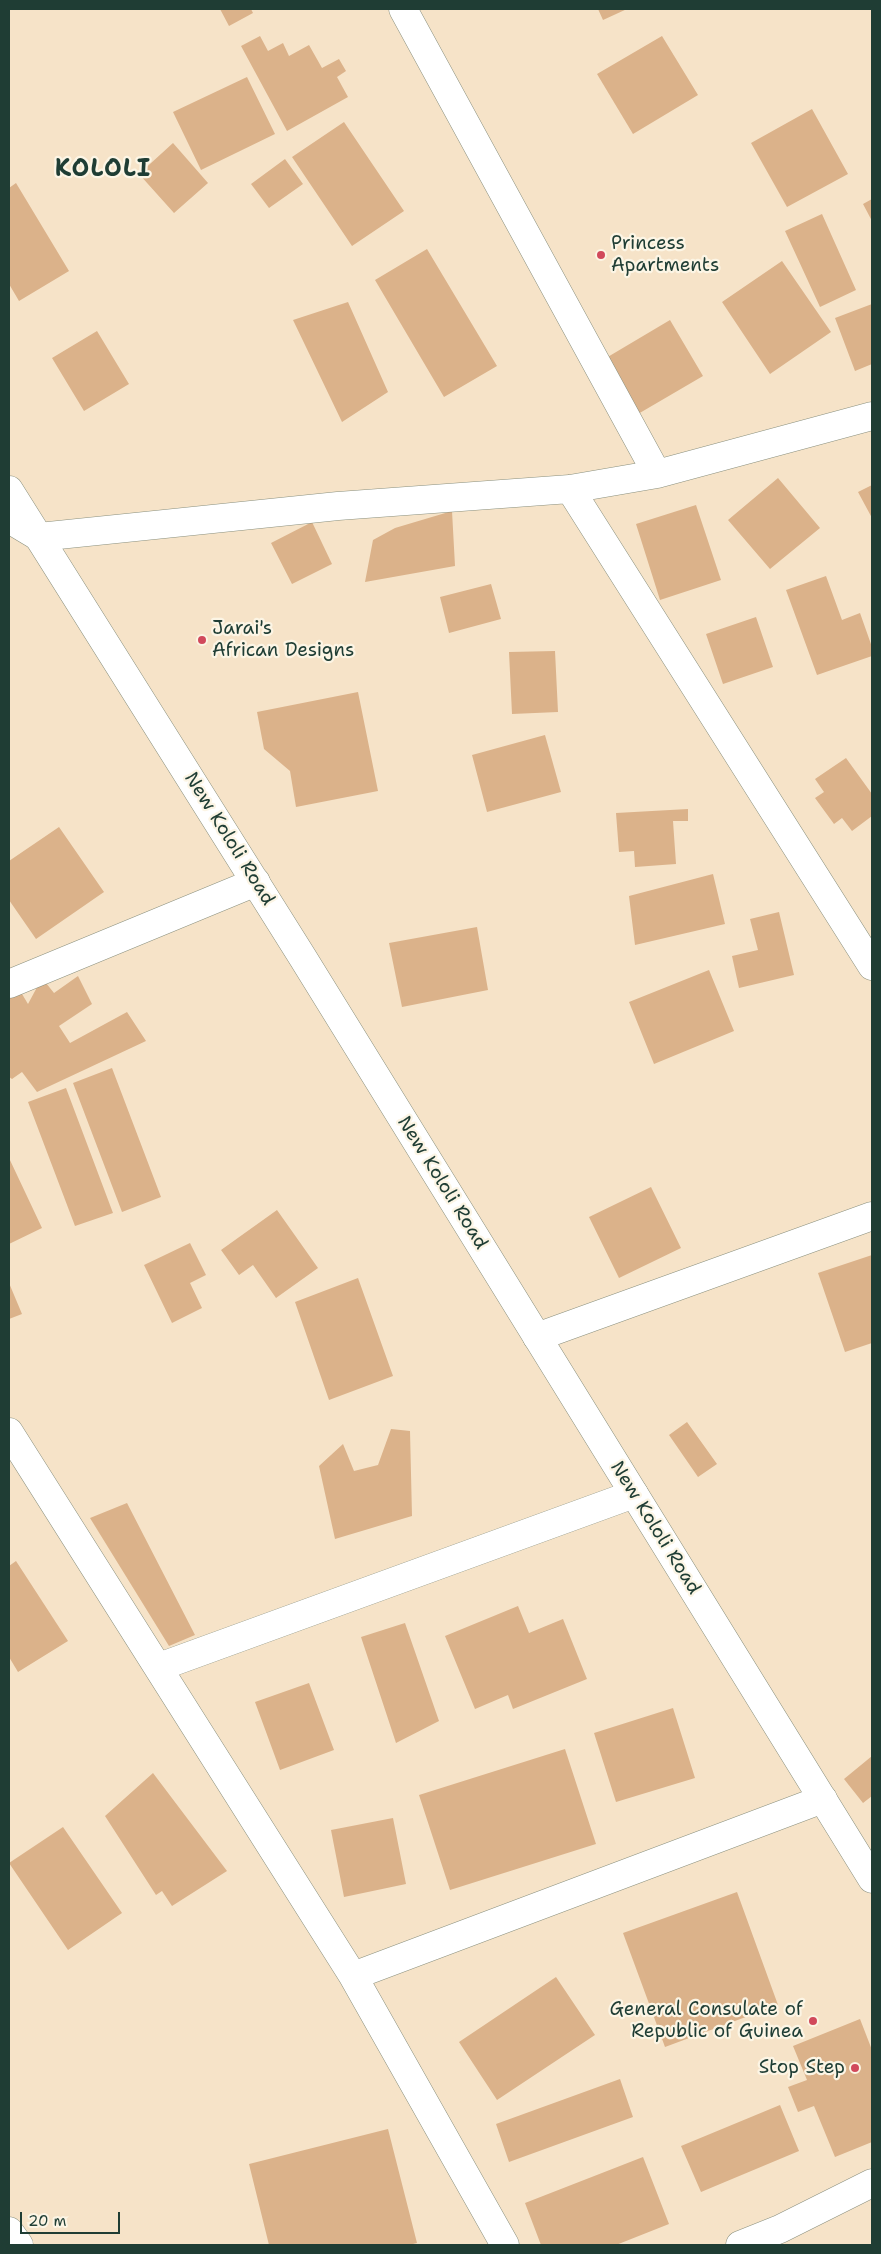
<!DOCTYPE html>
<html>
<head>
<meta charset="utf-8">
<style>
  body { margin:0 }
  #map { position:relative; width:881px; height:2254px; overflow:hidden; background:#f6e3c8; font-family:"Shantell Sans",sans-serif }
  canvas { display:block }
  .frame { position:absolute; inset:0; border:10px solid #1f3d34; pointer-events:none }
  .scale { position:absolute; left:20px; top:2212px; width:100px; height:22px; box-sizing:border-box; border:2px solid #1f3d34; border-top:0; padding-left:6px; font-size:15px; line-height:18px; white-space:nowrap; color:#1f3d34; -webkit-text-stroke:4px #fcf5e5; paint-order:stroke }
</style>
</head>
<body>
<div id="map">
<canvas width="881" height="2254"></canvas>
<div class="frame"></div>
<div class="scale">20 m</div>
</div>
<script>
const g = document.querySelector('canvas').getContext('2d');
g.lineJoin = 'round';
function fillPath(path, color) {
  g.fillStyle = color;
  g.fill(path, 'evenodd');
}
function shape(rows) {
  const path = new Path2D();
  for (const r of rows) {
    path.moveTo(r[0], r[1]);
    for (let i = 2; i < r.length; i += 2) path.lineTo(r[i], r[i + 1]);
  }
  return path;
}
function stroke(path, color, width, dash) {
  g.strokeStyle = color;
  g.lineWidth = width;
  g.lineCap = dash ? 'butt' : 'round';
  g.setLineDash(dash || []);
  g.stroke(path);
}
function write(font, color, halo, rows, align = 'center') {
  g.font = font + ' "Shantell Sans",sans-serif';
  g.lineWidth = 4.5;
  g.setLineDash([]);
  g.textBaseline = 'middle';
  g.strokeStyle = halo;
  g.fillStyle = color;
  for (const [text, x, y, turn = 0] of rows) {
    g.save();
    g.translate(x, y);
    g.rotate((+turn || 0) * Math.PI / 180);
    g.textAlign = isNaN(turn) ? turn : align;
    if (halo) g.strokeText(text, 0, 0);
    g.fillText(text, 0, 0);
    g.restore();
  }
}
fillPath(shape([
  [220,9,251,9,253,13,229,26],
  [598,9,627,9,603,20],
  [260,36,268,51,283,43,289,56,309,45,322,68,339,59,346,71,337,77,348,97,287,131,241,46],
  [662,36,698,95,633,134,597,74],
  [247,77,275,134,201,170,173,112],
  [812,109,848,174,787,207,751,143],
  [344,122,404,211,352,246,292,157],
  [173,143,208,183,174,213,139,174],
  [285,159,303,184,269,208,251,184],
  [16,183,69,271,19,301,9,284,9,188],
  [872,199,872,221,863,204],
  [822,214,856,290,820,307,785,231],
  [427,249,497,366,444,397,375,280],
  [782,261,831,332,770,374,722,302],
  [348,302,388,392,342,422,293,320],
  [872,304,872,364,855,371,835,318],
  [670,320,703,376,638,414,606,358],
  [97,331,129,384,84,411,52,358],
  [778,478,820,528,770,569,728,520],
  [872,485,872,518,858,492],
  [696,505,721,580,660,600,636,524],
  [452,511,455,566,365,582,373,540,395,528],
  [312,522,332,564,292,584,271,543],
  [826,576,842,620,860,613,872,647,872,656,817,675,786,590],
  [491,584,501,619,449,633,440,597],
  [756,617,773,667,723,684,706,634],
  [555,651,558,712,512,714,509,652],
  [358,692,378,791,296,807,290,771,264,749,257,712],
  [545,735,561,792,487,812,472,755],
  [846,758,872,794,872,816,852,831,842,818,834,824,815,798,824,792,815,779],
  [688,809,688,821,673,821,676,864,635,867,634,851,619,852,616,813],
  [59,827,104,892,36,939,9,900,9,861],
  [713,874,725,924,635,945,629,896],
  [779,912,794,975,739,988,732,956,758,950,750,919],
  [477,927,488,990,402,1007,389,943],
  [709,970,734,1031,654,1064,629,1002],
  [78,976,92,1004,59,1026,70,1043,127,1012,146,1041,37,1092,22,1072,12,1079,9,1077,9,996,19,989,28,1004,42,978,54,993],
  [112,1068,161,1197,122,1212,73,1083],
  [66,1088,113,1213,75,1226,28,1102],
  [9,1158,42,1228,9,1244],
  [651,1187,681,1248,619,1278,589,1217],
  [277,1210,318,1268,276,1298,253,1265,239,1275,221,1250],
  [190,1243,206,1275,190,1283,202,1308,172,1323,144,1265],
  [872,1255,872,1343,845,1352,818,1273],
  [358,1278,393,1376,329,1400,295,1302],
  [9,1283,22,1314,9,1319],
  [687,1422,717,1464,698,1477,669,1435],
  [391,1429,410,1431,412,1516,335,1539,319,1466,343,1444,354,1471,378,1465],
  [127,1503,195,1635,169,1646,90,1518],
  [16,1561,68,1641,18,1672,9,1657,9,1566],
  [518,1606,529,1633,563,1619,587,1679,513,1709,508,1695,475,1709,445,1636],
  [405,1623,439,1721,396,1743,361,1637],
  [309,1683,334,1750,280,1770,255,1702],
  [673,1708,695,1778,616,1802,594,1733],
  [565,1749,596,1844,450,1890,419,1795],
  [872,1756,872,1796,863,1803,844,1779],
  [153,1773,227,1871,172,1906,162,1891,156,1895,105,1816],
  [393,1818,406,1884,344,1897,331,1830],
  [63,1827,122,1913,68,1950,9,1863],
  [737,1892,778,2005,665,2047,623,1933],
  [556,1977,595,2035,497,2100,459,2042],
  [860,2019,872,2050,872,2142,835,2157,814,2106,798,2112,788,2087,807,2080,793,2046],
  [620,2079,633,2117,509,2162,496,2124],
  [780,2105,799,2151,701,2192,681,2146],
  [388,2129,417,2243,409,2245,269,2245,249,2164],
  [643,2157,669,2224,616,2245,541,2245,525,2203]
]), '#dbb28a');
const minor = shape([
  [403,9,657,474],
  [570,489,872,966],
  [9,519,39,537,338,506,570,489,657,474,872,416],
  [9,984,256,882],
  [537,1337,872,1216],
  [9,1432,353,1976,505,2245],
  [159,1667,634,1494],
  [353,1976,823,1799],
  [9,2231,19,2245],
  [740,2245,780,2229,872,2183]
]);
const tertiary = shape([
  [9,490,303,958,872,1879]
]);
stroke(minor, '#8a907e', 29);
stroke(tertiary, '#8a907e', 29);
stroke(minor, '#fff', 28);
stroke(tertiary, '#fff', 28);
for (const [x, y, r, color] of [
  [601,255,5,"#d1495b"],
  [202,640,5,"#d1495b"],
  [813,2021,5,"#d1495b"],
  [855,2068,5,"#d1495b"]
]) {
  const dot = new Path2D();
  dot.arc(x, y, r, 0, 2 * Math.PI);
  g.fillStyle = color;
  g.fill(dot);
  stroke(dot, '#fcf5e5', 2);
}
write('19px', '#1f3d34', '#fcf5e5', [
  ["Princess",611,244],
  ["Apartments",611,266],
  ["Jarai's",212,629],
  ["African Designs",212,651],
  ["General Consulate of",803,2010,"right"],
  ["Republic of Guinea",803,2032,"right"],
  ["Stop Step",845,2068,"right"]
], 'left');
write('19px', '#1f3d34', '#fcf5e5', [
  ["New Kololi Road",229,839,58],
  ["New Kololi Road",442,1183,58],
  ["New Kololi Road",655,1528,58]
]);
g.letterSpacing = '1px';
write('bold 24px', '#1f3d34', '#fcf5e5', [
  ["KOLOLI",103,170]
]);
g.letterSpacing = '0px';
</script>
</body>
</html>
